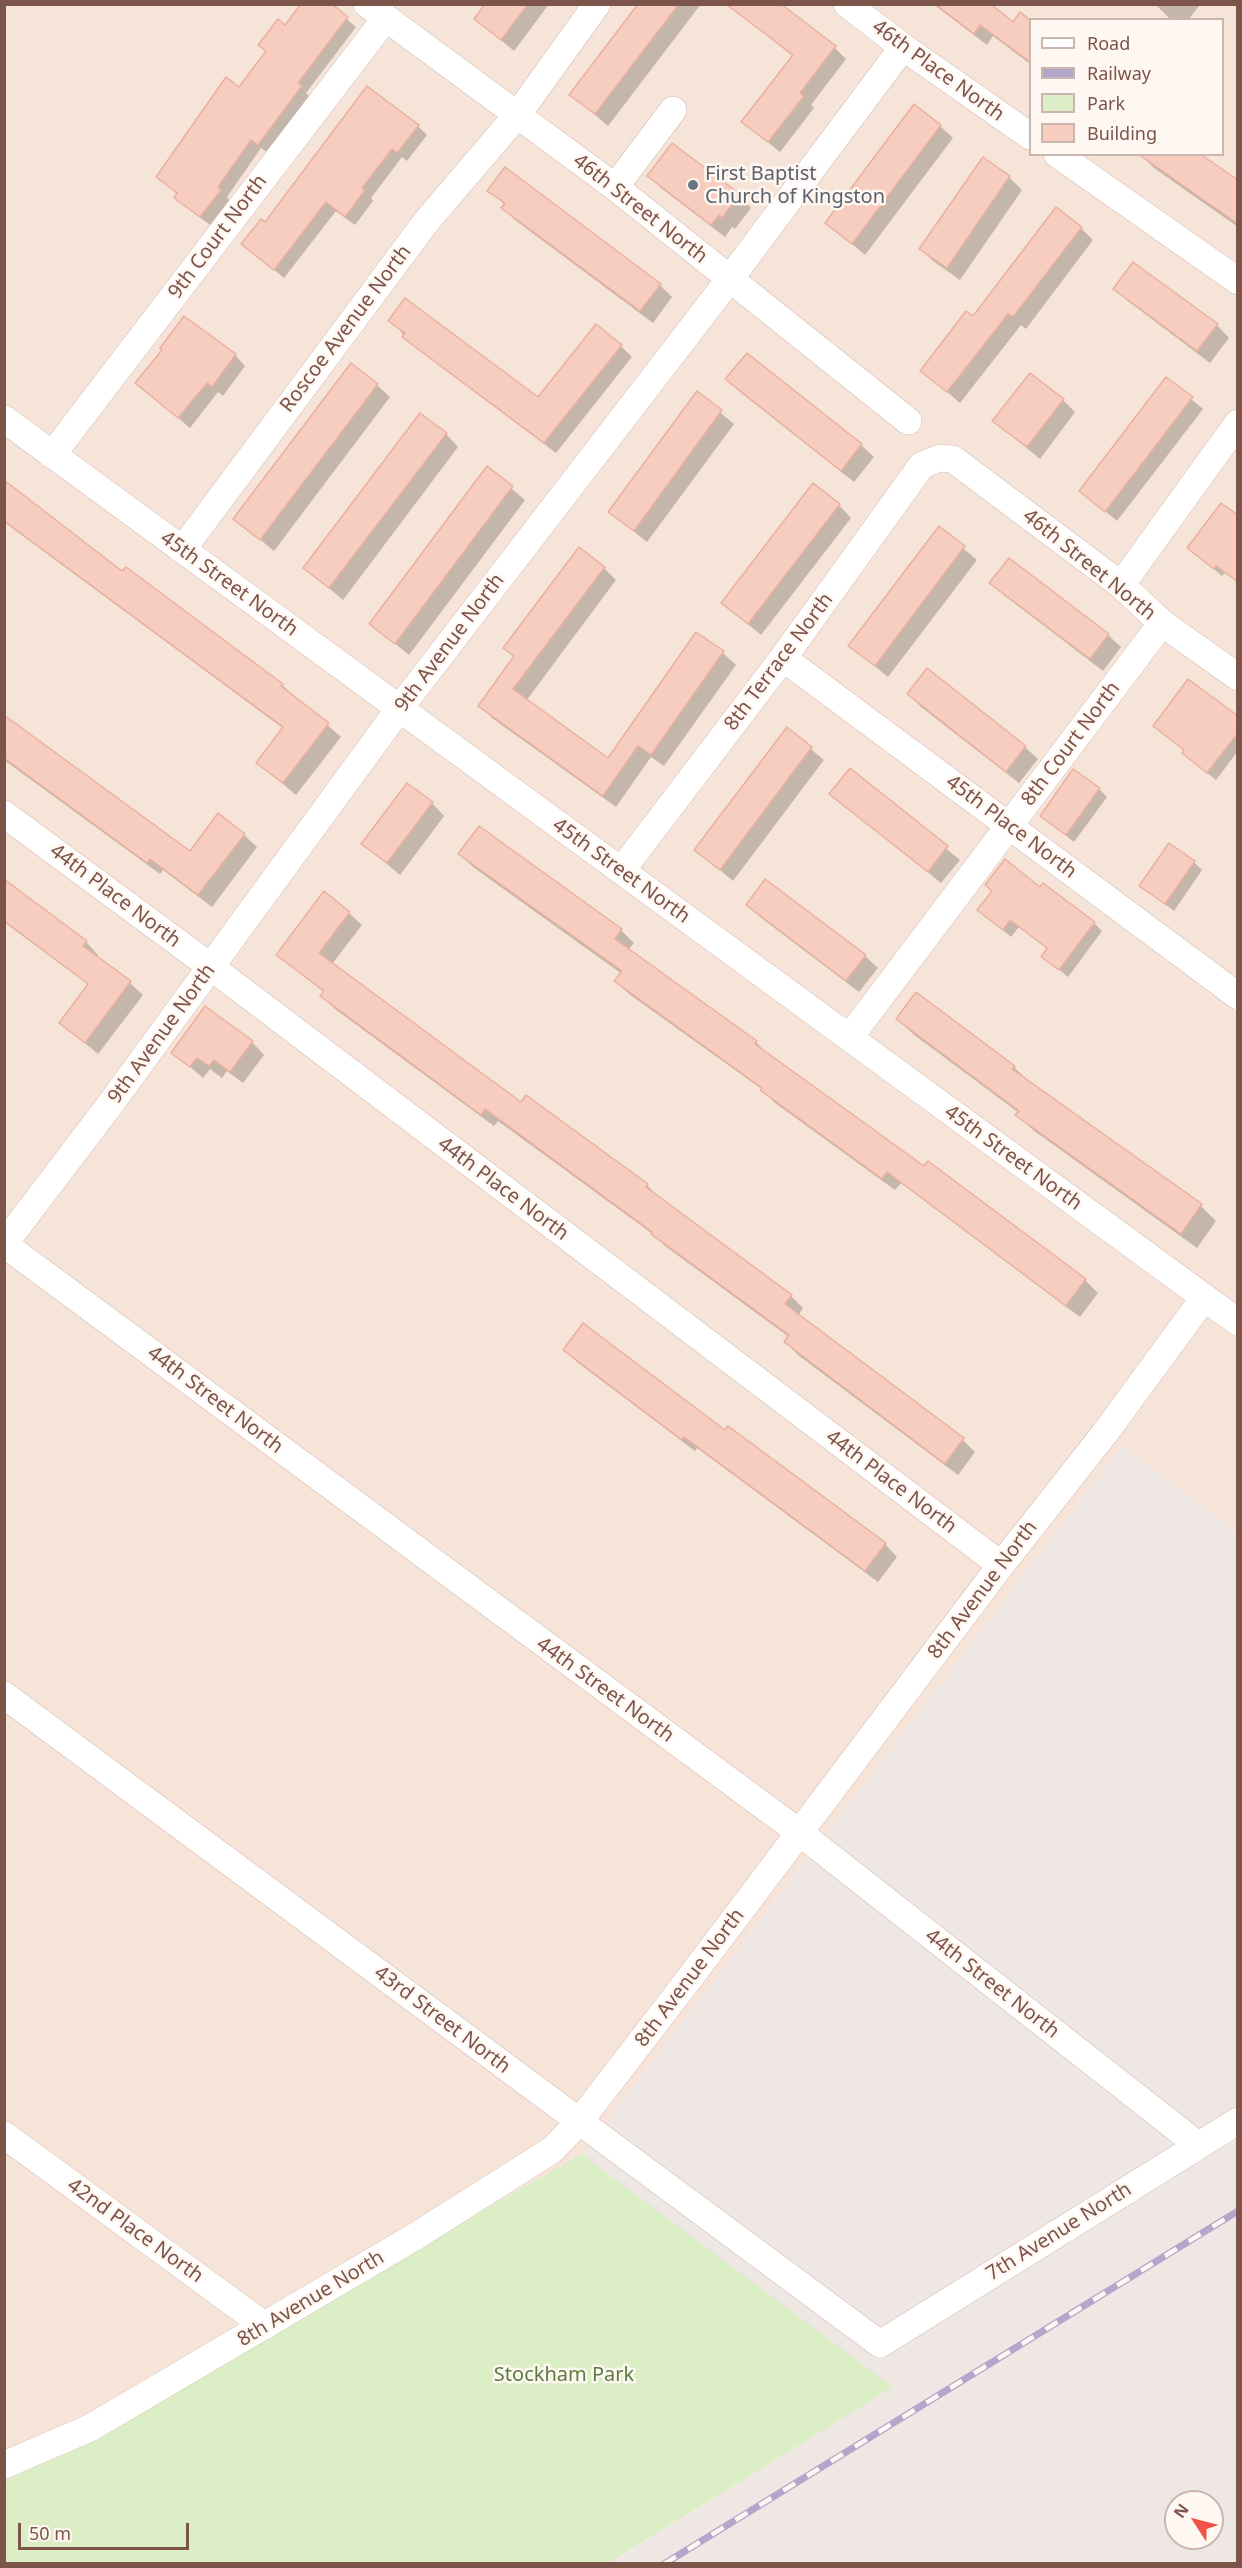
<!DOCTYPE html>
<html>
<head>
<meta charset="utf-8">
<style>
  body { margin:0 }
  #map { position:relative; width:1242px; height:2568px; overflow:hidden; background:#fef3ea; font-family:"Noto Sans",sans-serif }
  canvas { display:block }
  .frame { position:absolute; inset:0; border:6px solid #7c544a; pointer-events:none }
  .legend { position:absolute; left:1029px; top:18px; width:195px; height:138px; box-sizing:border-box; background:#fff8f2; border:2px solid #cbb6af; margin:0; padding:8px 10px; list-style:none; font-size:18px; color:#7c544a }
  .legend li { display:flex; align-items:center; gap:12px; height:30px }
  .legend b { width:30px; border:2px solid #cbb6af }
  .north { position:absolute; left:1164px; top:2490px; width:60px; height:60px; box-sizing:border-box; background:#fff8f2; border:2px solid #cbb6af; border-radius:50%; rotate:306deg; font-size:16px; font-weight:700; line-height:24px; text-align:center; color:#7c544a }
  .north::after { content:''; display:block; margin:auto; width:21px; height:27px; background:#f15347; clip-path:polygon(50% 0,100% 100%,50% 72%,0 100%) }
  .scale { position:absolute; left:18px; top:2523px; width:171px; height:27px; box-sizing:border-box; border:3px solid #7c544a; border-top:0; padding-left:8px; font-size:18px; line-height:21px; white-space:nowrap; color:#7c544a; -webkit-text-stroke:4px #fff8f2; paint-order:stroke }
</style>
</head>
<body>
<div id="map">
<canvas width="1242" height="2568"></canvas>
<div class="frame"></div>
<ul class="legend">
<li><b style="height:8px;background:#fff"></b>Road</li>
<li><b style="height:8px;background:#b4a5cb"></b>Railway</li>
<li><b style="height:16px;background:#dceec6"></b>Park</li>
<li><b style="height:16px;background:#f6cdbf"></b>Building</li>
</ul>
<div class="north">N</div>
<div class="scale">50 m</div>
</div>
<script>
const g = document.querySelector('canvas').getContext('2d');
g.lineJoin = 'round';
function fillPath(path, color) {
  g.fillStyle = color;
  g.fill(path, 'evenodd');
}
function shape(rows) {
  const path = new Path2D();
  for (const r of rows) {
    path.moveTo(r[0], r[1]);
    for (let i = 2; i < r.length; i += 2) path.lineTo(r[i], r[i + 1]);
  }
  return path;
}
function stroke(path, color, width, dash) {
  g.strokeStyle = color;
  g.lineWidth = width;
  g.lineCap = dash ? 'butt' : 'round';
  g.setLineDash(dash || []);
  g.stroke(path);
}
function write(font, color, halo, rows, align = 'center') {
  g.font = font + ' "Noto Sans",sans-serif';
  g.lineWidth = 5;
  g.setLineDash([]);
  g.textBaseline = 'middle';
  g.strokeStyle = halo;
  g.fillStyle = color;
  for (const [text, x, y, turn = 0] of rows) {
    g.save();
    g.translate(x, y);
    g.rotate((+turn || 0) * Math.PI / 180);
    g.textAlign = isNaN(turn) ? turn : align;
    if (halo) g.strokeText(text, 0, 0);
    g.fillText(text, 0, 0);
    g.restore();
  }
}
fillPath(shape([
  [5,5,1237,5,1237,1532,1122,1446,582,2154,5,2482],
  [1030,20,1222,20,1222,154,1030,154]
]), '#f7e4d8');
fillPath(shape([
  [1122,1446,1237,1532,1237,2563,610,2563,892,2387,582,2154],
  [1176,2502,1212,2502,1212,2538,1176,2538]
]), '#efe7e3');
fillPath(shape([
  [582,2154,893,2387,609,2563,5,2563,4,2482]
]), '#dceec6');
fillPath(shape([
  [329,4,356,27,306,93,310,97,268,153,261,148,227,197,229,200,210,225,185,206,176,197,178,194,158,177,239,89,286,27],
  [487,4,549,4,514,51,476,19],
  [640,4,701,4,608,126,571,94],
  [727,4,835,48,846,59,811,105,814,108,780,152,743,122,794,57],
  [933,4,988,4,1013,24,1020,14,1030,22,1030,64,993,36,987,45],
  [1155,4,1198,4,1199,6,1188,20,1171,20],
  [418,126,427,135,407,161,402,157,371,198,373,201,355,225,336,211,284,278,243,244,265,224],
  [940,126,953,138,865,255,827,223],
  [1141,155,1238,186,1238,227,1154,168],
  [983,159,1009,177,1022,190,960,280,933,261,921,249],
  [649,176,739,195,751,208,735,229,732,227,725,237,661,188],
  [489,190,660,285,672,297,653,323,515,220,503,208,505,205],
  [1081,228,1093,240,1026,329,1021,325,960,403,922,370,973,318],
  [1115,289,1217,325,1229,338,1210,363,1128,301],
  [390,320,539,399,621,346,632,357,556,453,416,348],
  [235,355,245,366,223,396,218,392,190,428,137,383],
  [727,379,861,445,874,457,854,482,740,392],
  [1167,379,1203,409,1117,521,1081,491],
  [377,385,390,397,274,551,235,519],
  [697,393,734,424,647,542,609,512],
  [1063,400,1075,412,1040,459,994,421],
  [446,434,458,447,343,600,305,568],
  [487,468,525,500,409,655,371,624],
  [4,482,123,573,126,569,282,685,341,737,296,795,258,763,284,729,4,522],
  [839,505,851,518,761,635,723,603],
  [1238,517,1238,582,1225,573,1222,576,1189,548],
  [939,528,977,560,888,677,850,646],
  [604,568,616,580,526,701,608,760,697,634,723,653,736,665,664,766,651,757,616,807,492,718,480,705,515,657,505,648],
  [991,583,1108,635,1121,647,1103,671,1004,595],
  [909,694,1025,747,1038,759,1019,783,921,707],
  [4,717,190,853,244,835,257,847,212,907,163,870,160,874,4,760],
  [1238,718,1238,751,1216,780,1192,761,1184,753,1185,751,1155,726],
  [787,729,824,760,733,881,696,850],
  [850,770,960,860,941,883,831,794],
  [1099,789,1107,797,1074,842,1041,816],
  [432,803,444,816,400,875,363,844],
  [479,828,621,930,634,943,628,950,756,1042,768,1055,924,1168,928,1163,1085,1280,1098,1293,1080,1317,901,1183,895,1190,775,1103,763,1090,629,994,616,981,622,974,473,867,460,854],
  [1194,862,1202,870,1174,911,1141,886],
  [4,880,86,942,98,955,96,958,130,983,143,995,98,1054,61,1023,89,985,4,922],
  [1040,889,1094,923,1102,931,1068,977,1043,956,1048,949,1019,927,1011,937,979,910],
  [748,904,865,956,878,968,859,992,760,917],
  [349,913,362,925,332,964,521,1104,647,1185,659,1198,791,1296,803,1308,798,1316,963,1440,975,1452,958,1475,798,1355,786,1342,789,1337,665,1246,654,1235,498,1121,494,1126,335,1009,322,996,325,993,278,955],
  [897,1019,1014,1067,1030,1083,1201,1206,1216,1221,1197,1248,1033,1130,1017,1115,1019,1113,913,1034],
  [252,1042,264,1055,243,1083,227,1071,222,1078,210,1069,203,1078,173,1052],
  [565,1349,726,1432,885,1544,897,1557,878,1582,697,1448,695,1451,577,1362]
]), '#0003');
const building = shape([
  [301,4,332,4,348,17,298,83,302,86,258,145,251,140,218,187,221,190,200,217,174,198,177,193,156,177,226,77,239,87,266,51,258,45,278,19,285,25,301,4],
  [485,4,528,4,501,40,474,19,485,4],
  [638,4,679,4,595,114,569,95,638,4],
  [726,4,781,4,836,46,800,93,804,96,768,142,741,122,793,55,726,4],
  [935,4,991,4,1013,22,1020,12,1030,20,1030,62,980,25,974,34,935,4],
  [367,86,419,125,397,153,392,149,362,188,365,190,345,217,326,202,274,270,241,244,261,219,265,222,367,86],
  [914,104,941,125,852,244,825,223,914,104],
  [672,143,740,194,722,218,719,215,711,225,647,176,672,143],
  [1138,154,1200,154,1238,180,1238,224,1138,154],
  [983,157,1010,176,947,268,919,249,983,157],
  [505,167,661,284,640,311,501,208,505,203,487,191,505,167],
  [1056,207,1082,227,1013,317,1008,314,947,392,920,371,966,311,973,316,1056,207],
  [1133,262,1218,324,1197,351,1113,289,1133,262],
  [405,298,538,397,596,324,622,345,544,443,402,337,405,333,388,321,405,298],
  [184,316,236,354,212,387,207,383,178,418,135,383,162,350,160,348,184,316],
  [747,353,862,444,841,471,725,379,747,353],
  [351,363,378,384,260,540,233,519,351,363],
  [1030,373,1064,399,1027,447,992,421,1030,373],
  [1166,377,1193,397,1105,512,1079,491,1166,377],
  [697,391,722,410,634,531,608,512,697,391],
  [420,413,447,433,329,588,303,568,420,413],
  [487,466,513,486,395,644,369,624,487,466],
  [4,480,122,571,126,567,283,684,281,686,329,723,283,783,256,763,283,727,4,521,4,480],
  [813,483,840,504,748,624,721,603,813,483],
  [1221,503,1238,515,1238,582,1216,566,1214,569,1187,548,1221,503],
  [939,526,965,546,875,666,848,646,939,526],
  [579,547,605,567,513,689,608,758,696,632,724,651,651,755,638,746,603,796,478,706,514,656,503,648,579,547],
  [1009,558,1109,634,1090,659,989,583,1009,558],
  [927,668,1026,746,1006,772,907,694,927,668],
  [1188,679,1238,716,1238,733,1207,773,1182,753,1184,750,1153,726,1188,679],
  [4,715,190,851,218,813,245,834,198,895,150,859,147,863,4,758,4,715],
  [787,727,812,747,720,870,694,850,787,727],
  [850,768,948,846,928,872,829,794,850,768],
  [1073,769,1100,788,1066,835,1040,816,1073,769],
  [407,783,433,802,387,863,361,844,407,783],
  [479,826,622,929,615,939,757,1041,755,1044,924,1166,928,1161,1086,1279,1066,1306,887,1172,882,1179,760,1090,762,1088,614,981,622,971,458,854,479,826],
  [1169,843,1195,861,1165,904,1139,886,1169,843],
  [1005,859,1040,887,1043,883,1095,922,1059,970,1041,957,1047,948,1010,920,1003,930,977,910,992,891,985,885,1005,859],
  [4,879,87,941,83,946,131,981,85,1043,59,1023,88,984,4,921,4,879],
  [765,879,866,955,846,981,746,905,765,879],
  [324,891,350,912,319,953,521,1102,526,1095,648,1184,646,1187,792,1295,785,1304,964,1438,945,1464,784,1342,789,1335,651,1234,652,1232,485,1109,481,1115,320,996,324,991,276,955,324,891],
  [916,992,1015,1066,1012,1069,1202,1204,1181,1234,1015,1115,1019,1111,896,1019,916,992],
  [205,1006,253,1041,230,1072,214,1060,209,1066,197,1058,190,1067,171,1053,205,1006],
  [583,1323,725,1430,728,1426,886,1543,865,1571,684,1437,682,1440,563,1350,583,1323]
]);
fillPath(building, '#f6cdbf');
stroke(building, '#eab09e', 1.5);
const minor = shape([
  [367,4,615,187,908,421],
  [847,4,903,47,1030,136],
  [1057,154,1238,281],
  [615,187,673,110],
  [4,419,1238,1322],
  [52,455,385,19],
  [182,550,426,222,518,114,597,4],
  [1121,585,1238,423],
  [783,658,1238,996],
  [4,814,211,967,1001,1565],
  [621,871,783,658,922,465,940,458,953,459,1121,585,1162,623,1238,677],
  [849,1038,1162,623],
  [4,1244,109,1106,399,709,729,280,903,47],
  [4,1244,800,1833,1198,2145],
  [4,1695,880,2344,1238,2121],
  [4,2135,265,2326],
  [4,2465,90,2428,416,2236,552,2150,579,2122,689,1979,1001,1565,1105,1433,1204,1298]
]);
stroke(minor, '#d5bbb1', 28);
stroke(minor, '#fff', 27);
const rail = shape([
  [664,2564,1238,2211]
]);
stroke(rail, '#b4a5cb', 7);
stroke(rail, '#fff8f2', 4.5, [14]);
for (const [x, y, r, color] of [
  [693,185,6,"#6b7280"]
]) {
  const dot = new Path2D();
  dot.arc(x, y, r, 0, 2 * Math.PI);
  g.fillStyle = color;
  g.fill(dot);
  stroke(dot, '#fff8f2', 2);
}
write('20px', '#7c544a', '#fff8f2', [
  ["46th Place North",938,71,36],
  ["46th Street North",640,209,38],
  ["9th Court North",218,237,-53],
  ["Roscoe Avenue North",346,329,-53],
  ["46th Street North",1089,565,39],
  ["45th Street North",229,584,36],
  ["9th Avenue North",450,643,-53],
  ["8th Terrace North",779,662,-53],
  ["8th Court North",1071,744,-53],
  ["45th Place North",1011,827,37],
  ["45th Street North",621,871,36],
  ["44th Place North",115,896,37],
  ["9th Avenue North",162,1034,-54],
  ["45th Street North",1013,1158,36],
  ["44th Place North",503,1189,37],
  ["44th Street North",215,1400,37],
  ["44th Place North",891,1482,37],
  ["8th Avenue North",983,1590,-53],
  ["44th Street North",605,1690,36],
  ["8th Avenue North",690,1978,-53],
  ["44th Street North",992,1984,38],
  ["43rd Street North",442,2020,37],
  ["42nd Place North",135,2231,36],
  ["7th Avenue North",1059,2232,-32],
  ["8th Avenue North",311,2299,-31]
]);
write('20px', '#5b616d', '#fff8f2', [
  ["First Baptist",705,174],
  ["Church of Kingston",705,197]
], 'left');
write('20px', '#597d3e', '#fff8f2', [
  ["Stockham Park",564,2375]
]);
</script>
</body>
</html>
